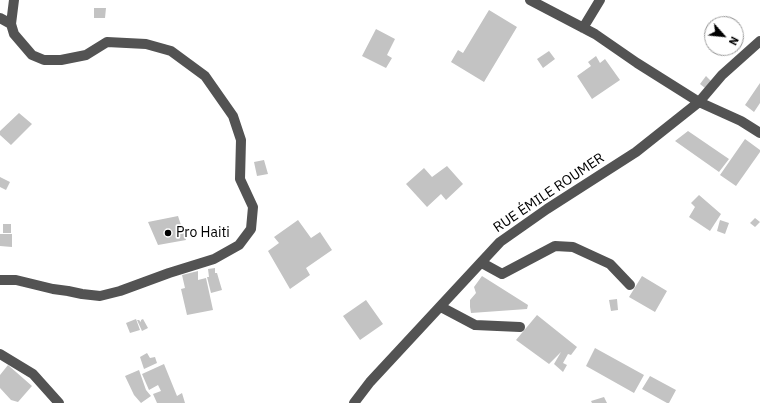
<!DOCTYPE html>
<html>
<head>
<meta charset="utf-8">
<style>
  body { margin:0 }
  #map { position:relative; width:760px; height:403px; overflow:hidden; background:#fff; font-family:"IBM Plex Sans",sans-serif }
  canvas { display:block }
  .north { position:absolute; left:704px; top:16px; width:40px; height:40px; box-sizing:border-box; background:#fff; border:1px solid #999; border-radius:50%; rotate:117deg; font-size:11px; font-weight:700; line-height:16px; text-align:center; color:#000 }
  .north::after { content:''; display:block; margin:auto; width:14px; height:18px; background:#000; clip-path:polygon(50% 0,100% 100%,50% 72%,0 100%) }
</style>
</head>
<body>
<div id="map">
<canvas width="760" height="403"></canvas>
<div class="north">N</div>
</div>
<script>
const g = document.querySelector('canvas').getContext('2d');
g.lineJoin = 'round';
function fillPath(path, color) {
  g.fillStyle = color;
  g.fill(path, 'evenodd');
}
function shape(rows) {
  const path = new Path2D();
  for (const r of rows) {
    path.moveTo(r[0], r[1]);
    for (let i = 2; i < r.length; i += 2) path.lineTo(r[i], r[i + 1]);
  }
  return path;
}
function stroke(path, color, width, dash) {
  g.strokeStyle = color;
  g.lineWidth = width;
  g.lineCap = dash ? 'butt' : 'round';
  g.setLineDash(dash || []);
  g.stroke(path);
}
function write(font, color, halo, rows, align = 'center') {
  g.font = font + ' "IBM Plex Sans",sans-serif';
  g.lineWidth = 3.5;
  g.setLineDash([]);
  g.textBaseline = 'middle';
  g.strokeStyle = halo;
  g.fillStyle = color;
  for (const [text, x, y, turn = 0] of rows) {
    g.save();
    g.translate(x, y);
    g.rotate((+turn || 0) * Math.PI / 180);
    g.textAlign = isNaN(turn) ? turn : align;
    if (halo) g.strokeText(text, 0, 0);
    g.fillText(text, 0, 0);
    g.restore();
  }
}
fillPath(shape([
  [94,8,106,8,105,18,94,18],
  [489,10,517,27,484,82,451,62,458,50,463,53],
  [376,29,395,39,387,55,392,58,386,68,362,56],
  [549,51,555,59,543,68,537,59],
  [596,56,600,63,605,59,620,80,592,99,577,76,591,66,588,62],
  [706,76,711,81,705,88,700,84],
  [760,83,760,103,754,112,745,105],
  [19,113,32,124,11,145,0,135,0,131],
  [688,131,729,159,719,172,675,141],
  [745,139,760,150,760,152,736,186,720,175],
  [264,160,268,174,257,176,254,162],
  [447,166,463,184,446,200,441,194,427,207,406,184,424,168,432,177],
  [0,177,10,182,6,190,0,187],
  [699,195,721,214,710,231,689,217,695,207,691,203],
  [178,216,186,240,158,245,148,222],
  [755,218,760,222,755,227,750,223],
  [298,220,311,238,320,232,332,250,306,268,310,275,290,289,268,251,279,243,274,237],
  [720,220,729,223,725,234,717,231],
  [3,224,11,224,11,233,3,233],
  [0,234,12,234,12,247,0,246],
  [215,268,215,273,217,273,222,290,211,293,207,277,209,277,208,269],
  [198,271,198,280,206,278,213,310,187,315,181,289,185,288,182,275],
  [482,276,528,305,527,309,471,313,470,307,470,300,476,293,474,287],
  [642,276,667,291,655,312,629,297],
  [617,299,618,310,611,311,609,300],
  [366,300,383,324,360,340,343,316],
  [537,315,577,347,571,355,568,354,563,363,567,365,563,372,554,364,561,352,549,364,516,340],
  [136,319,140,330,130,333,126,323],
  [143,319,148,328,142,331,137,320,139,320,141,322,141,320],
  [595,348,644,375,634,393,586,366],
  [147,353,150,358,155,357,157,363,144,369,140,357],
  [164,364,177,396,182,393,185,403,157,403,153,394,161,391,158,385,149,390,142,374],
  [8,365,32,386,18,402,11,400,0,388,0,375],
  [139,370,146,390,151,396,141,403,134,395,125,376],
  [650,376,676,390,669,403,667,403,642,389],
  [604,397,607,403,592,403,591,401]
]), '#c3c3c3');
stroke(shape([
  [530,0,595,34,637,63,699,102,741,121,760,133],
  [0,18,11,24],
  [583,28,600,0],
  [482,263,502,274,555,246,573,247,610,264,630,285],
  [0,280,16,280,53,289,68,291,82,294,100,296,120,291,169,273,214,259,239,245,251,229,253,207,240,179,241,140,233,116,205,76,171,51,146,44,107,42,86,55,61,60,44,60,32,55,14,34,11,24,14,0],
  [441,307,475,325,520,327],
  [0,354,33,374,59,403],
  [354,403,370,382,500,242,547,209,636,152,699,102,722,75,760,41]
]), '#535353', 10);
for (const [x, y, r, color] of [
  [168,233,4,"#000"]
]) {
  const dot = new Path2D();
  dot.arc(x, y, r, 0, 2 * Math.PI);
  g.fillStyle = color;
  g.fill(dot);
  stroke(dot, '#fff', 1.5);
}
write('14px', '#000', '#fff', [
  ["RUE ÉMILE ROUMER",549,193,-34]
]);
write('14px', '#000', '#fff', [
  ["Pro Haiti",176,233]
], 'left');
</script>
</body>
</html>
